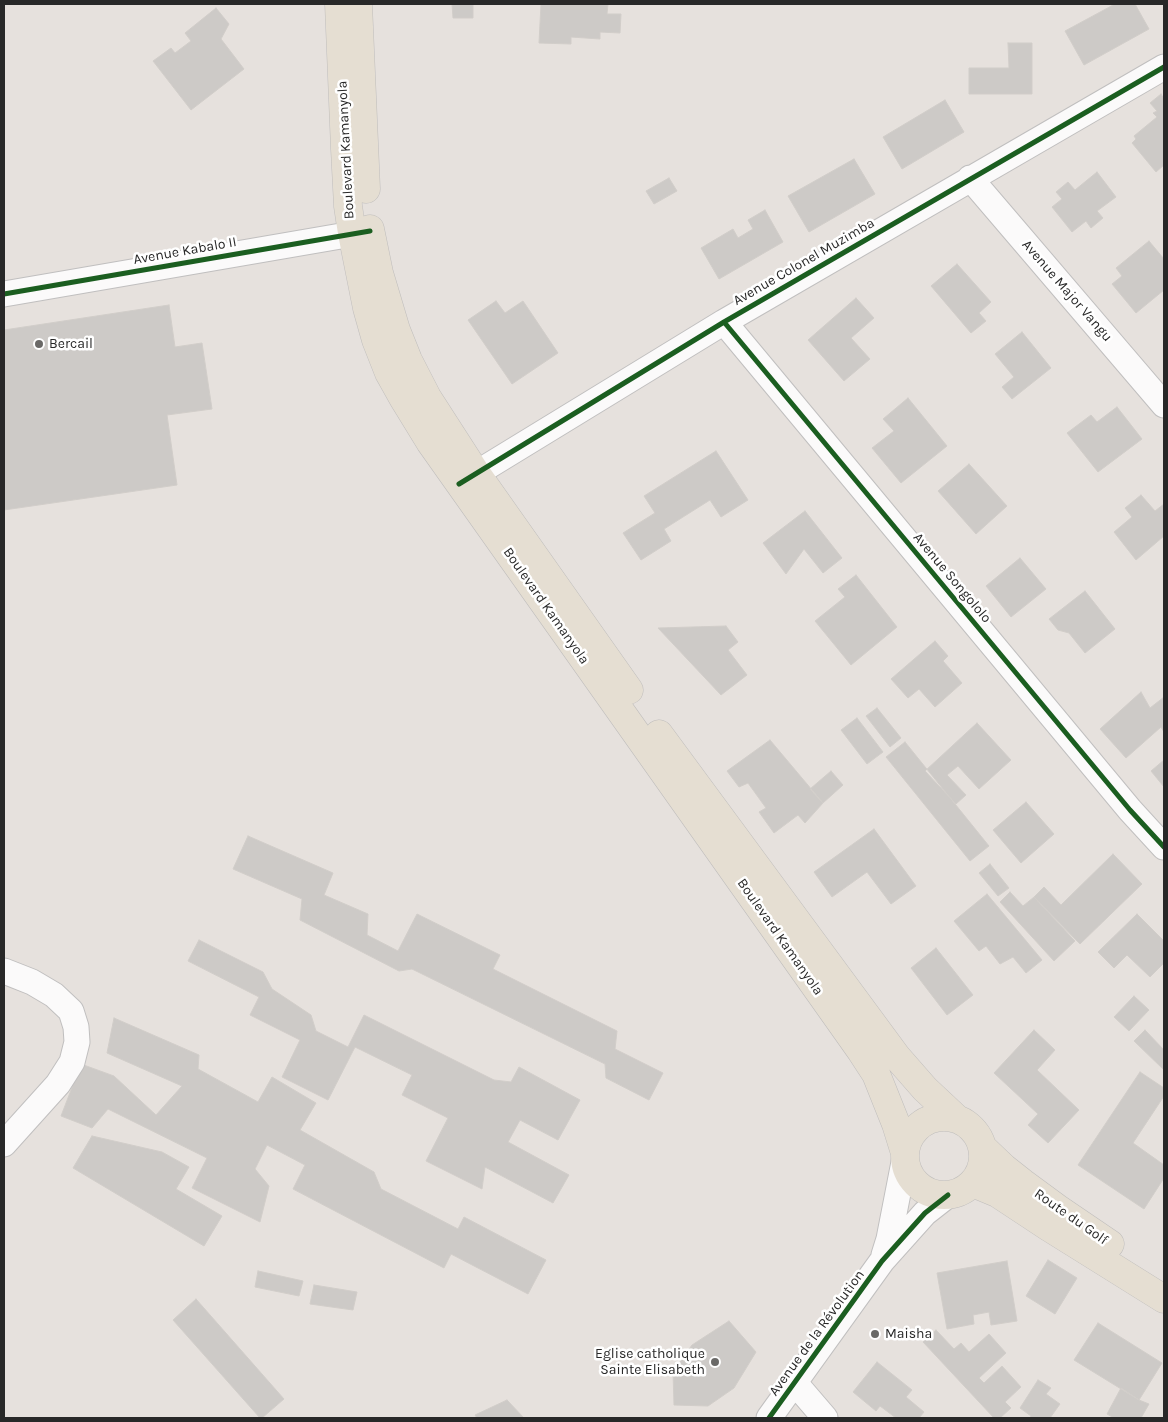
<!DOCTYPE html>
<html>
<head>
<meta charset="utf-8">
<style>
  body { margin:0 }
  #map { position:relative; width:1168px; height:1422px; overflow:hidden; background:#e6e1dd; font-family:Karla,sans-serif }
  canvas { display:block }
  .frame { position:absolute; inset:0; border:5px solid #282828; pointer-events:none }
</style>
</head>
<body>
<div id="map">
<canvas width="1168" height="1422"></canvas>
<div class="frame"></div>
</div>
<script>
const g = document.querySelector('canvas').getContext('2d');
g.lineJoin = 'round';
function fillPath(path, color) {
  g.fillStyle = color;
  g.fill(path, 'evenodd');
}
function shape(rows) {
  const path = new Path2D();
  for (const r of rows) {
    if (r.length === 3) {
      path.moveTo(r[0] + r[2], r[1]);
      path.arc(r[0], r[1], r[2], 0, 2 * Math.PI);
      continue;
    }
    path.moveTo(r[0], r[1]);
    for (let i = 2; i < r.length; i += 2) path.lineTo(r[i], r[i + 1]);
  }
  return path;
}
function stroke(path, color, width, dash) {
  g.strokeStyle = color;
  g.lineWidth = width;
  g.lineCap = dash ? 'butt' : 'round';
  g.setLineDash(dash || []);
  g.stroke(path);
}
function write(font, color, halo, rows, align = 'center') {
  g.font = font + ' Karla,sans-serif';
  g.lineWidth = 5;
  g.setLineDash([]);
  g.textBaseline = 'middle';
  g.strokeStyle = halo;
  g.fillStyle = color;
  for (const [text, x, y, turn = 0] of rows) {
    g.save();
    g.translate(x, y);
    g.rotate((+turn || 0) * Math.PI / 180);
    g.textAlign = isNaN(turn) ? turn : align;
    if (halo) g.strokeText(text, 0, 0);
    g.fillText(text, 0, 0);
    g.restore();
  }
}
const building = shape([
  [452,4,499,4,473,4,473,18,453,18,452,4],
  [541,4,608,4,607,14,621,14,620,33,600,32,600,39,571,37,571,44,539,43,541,4],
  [1115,4,1135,4,1149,29,1084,65,1065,31,1115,4],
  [216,8,229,24,221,39,244,69,191,110,153,61,171,48,175,53,191,41,185,33,216,8],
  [1008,43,1032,43,1032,94,969,94,969,68,1009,68,1008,43],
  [1161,94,1164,99,1164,165,1156,172,1132,143,1136,139,1134,136,1157,117,1153,113,1157,111,1150,103,1161,94],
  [945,100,964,132,902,169,883,137,945,100],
  [854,159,875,194,809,232,788,196,854,159],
  [1097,172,1116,197,1097,211,1103,218,1091,228,1086,221,1072,232,1052,207,1062,199,1056,192,1068,182,1075,190,1097,172],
  [669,178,677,191,654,204,646,191,669,178],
  [765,210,783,242,719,279,701,248,733,229,738,238,753,229,748,220,765,210],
  [1149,241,1164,259,1164,290,1136,313,1112,284,1122,276,1116,268,1149,241],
  [957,264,991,302,979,313,986,321,971,333,931,286,957,264],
  [856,298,874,318,851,338,870,359,844,381,808,340,856,298],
  [496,301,505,313,523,301,558,353,512,384,468,320,496,301],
  [169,305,175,347,202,343,212,409,167,415,177,485,4,510,4,330,169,305],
  [1022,332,1051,368,1012,399,1002,387,1014,377,995,354,1022,332],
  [908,398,947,446,901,483,872,448,894,431,883,419,908,398],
  [1117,407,1142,439,1098,472,1067,433,1091,415,1097,422,1117,407],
  [716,451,748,500,721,517,710,500,664,529,671,541,641,560,623,533,655,513,644,496,716,451],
  [969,464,1007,506,976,534,938,491,969,464],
  [1141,495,1155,511,1164,504,1164,536,1136,560,1114,532,1132,517,1125,508,1141,495],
  [805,511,842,558,823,573,804,549,786,574,763,543,805,511],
  [1020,558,1046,589,1011,617,986,586,1020,558],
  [856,575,897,627,851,665,815,621,845,597,838,589,856,575],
  [1085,591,1115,629,1085,653,1069,633,1058,630,1049,619,1085,591],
  [726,626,738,642,728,650,747,675,721,695,658,628,726,626],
  [935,641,948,656,943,661,962,683,935,707,919,689,908,698,891,679,935,641],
  [1141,692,1150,708,1164,697,1164,732,1161,727,1126,758,1100,729,1141,692],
  [877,708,901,738,890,747,866,716,877,708],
  [857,718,883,752,867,764,841,730,857,718],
  [977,723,1011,760,979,789,958,766,947,775,966,795,956,804,925,771,977,723],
  [770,740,823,803,805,823,798,815,774,833,759,812,766,808,748,783,739,787,727,771,770,740],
  [905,742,989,846,970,861,886,757,905,742],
  [1164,760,1164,787,1151,771,1164,760],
  [831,771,843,785,823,803,810,789,831,771],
  [1026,802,1054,834,1021,863,993,830,1026,802],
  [874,829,916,886,891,904,867,872,832,897,814,872,874,829],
  [248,836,333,873,324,895,368,914,367,935,398,951,417,914,500,955,493,969,617,1031,615,1049,663,1073,649,1100,606,1078,605,1064,412,969,399,971,300,920,302,899,233,869,248,836],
  [1113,854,1142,884,1080,944,1034,897,1044,887,1061,905,1113,854],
  [990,864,1009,888,998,896,979,873,990,864],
  [1010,892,1023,906,1034,897,1075,941,1054,961,1000,902,1010,892],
  [987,894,1042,960,1026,973,1013,957,1000,964,986,946,979,951,954,921,987,894],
  [1137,914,1164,941,1164,963,1150,977,1127,955,1114,968,1098,952,1137,914],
  [199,940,263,972,272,989,311,1015,316,1031,348,1047,364,1015,494,1080,511,1082,519,1067,580,1100,558,1140,520,1120,508,1142,569,1175,553,1203,485,1167,482,1189,426,1161,448,1118,402,1095,412,1075,355,1047,328,1100,282,1077,300,1040,250,1015,259,997,188,961,199,940],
  [936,948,973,995,947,1015,911,968,936,948],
  [1134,996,1149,1010,1129,1031,1114,1017,1134,996],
  [114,1018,199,1055,198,1069,258,1102,272,1077,316,1103,300,1130,374,1172,381,1189,458,1229,464,1217,546,1260,528,1294,451,1254,444,1268,293,1189,305,1165,267,1145,255,1169,269,1186,260,1222,192,1188,207,1158,108,1109,92,1128,61,1116,81,1064,114,1076,156,1115,182,1086,107,1053,114,1018],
  [1034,1030,1055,1050,1037,1070,1079,1110,1048,1143,1028,1125,1038,1114,994,1073,1034,1030],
  [1145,1030,1164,1050,1164,1070,1134,1041,1145,1030],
  [1140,1072,1164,1088,1164,1096,1133,1143,1164,1165,1164,1178,1144,1209,1078,1165,1140,1072],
  [92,1136,162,1152,189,1167,176,1189,222,1216,204,1246,73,1168,92,1136],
  [1048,1260,1077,1278,1055,1314,1026,1296,1048,1260],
  [1007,1261,1017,1321,991,1325,989,1312,973,1315,974,1324,947,1329,937,1273,1007,1261],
  [258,1271,303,1281,299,1296,255,1287,258,1271],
  [314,1285,357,1292,353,1310,310,1304,314,1285],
  [196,1299,284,1399,262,1418,260,1418,173,1320,196,1299],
  [729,1321,756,1352,734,1388,708,1406,674,1405,673,1372,692,1345,729,1321],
  [1098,1323,1162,1363,1139,1400,1074,1360,1098,1323],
  [936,1330,954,1349,961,1343,969,1352,989,1334,1006,1353,979,1378,984,1383,1002,1366,1021,1387,1005,1402,1011,1408,1000,1418,994,1418,923,1342,936,1330],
  [877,1362,912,1390,906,1397,924,1412,919,1418,896,1418,880,1406,876,1411,853,1392,877,1362],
  [1038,1380,1051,1388,1046,1394,1060,1404,1050,1418,1030,1418,1031,1416,1020,1408,1038,1380],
  [1121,1388,1139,1400,1149,1404,1141,1418,1114,1418,1107,1414,1121,1388],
  [507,1400,524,1418,477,1418,475,1415,507,1400]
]);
fillPath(building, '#cdcac7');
stroke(building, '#d1cdc9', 1);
const minor = shape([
  [970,178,1164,405],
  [4,294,370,231],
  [724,322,1130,810,1164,847],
  [459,484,724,322,1164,67],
  [4,971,32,982,54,995,71,1011,76,1027,77,1042,72,1062,58,1084,4,1144],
  [884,1255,889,1239,905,1157],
  [795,1383,825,1418],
  [769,1418,882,1261,925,1213,948,1195]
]);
const major = shape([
  [339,4,345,149,348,206,352,233,367,308,376,340,389,373,403,398,430,442,861,1051,876,1074,896,1124,905,1153],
  [358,4,366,189],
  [370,229,379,273,396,330,408,360,427,397,476,473,629,690],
  [659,734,897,1057,925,1089,956,1118],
  [944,1156,39],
  [983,1148,1004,1168,1023,1183,1057,1208,1110,1244],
  [973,1183,997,1193,1047,1226,1164,1299]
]);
stroke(minor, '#c0bfbf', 27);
stroke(major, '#bfbdbc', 29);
stroke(minor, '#fbfafa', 25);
stroke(major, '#e5ded2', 28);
stroke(shape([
  [4,294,370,231],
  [724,322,1130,810,1164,847],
  [459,484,724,322,1164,67],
  [769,1418,882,1261,925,1213,948,1195]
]), '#1b5e20', 5);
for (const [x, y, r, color] of [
  [39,344,5,"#6a6967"],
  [875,1334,5,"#6a6967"],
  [715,1362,5,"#6a6967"]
]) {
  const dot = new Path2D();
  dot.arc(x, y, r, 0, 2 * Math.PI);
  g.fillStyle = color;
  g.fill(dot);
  stroke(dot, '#fff', 2);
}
write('14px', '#282828', '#fff', [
  ["Boulevard Kamanyola",346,150,-93],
  ["Avenue Kabalo II",185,251,-10],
  ["Avenue Colonel Muzimba",804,262,-30],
  ["Avenue Major Vangu",1067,291,49],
  ["Avenue Songololo",952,578,50],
  ["Boulevard Kamanyola",546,606,55],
  ["Boulevard Kamanyola",780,937,55],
  ["Route du Golf",1071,1217,35],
  ["Avenue de la Révolution",817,1333,-54]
]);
write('14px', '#282828', '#fff', [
  ["Bercail",49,344],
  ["Maisha",885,1334],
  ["Eglise catholique",705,1354,"right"],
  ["Sainte Elisabeth",705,1370,"right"]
], 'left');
</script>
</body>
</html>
